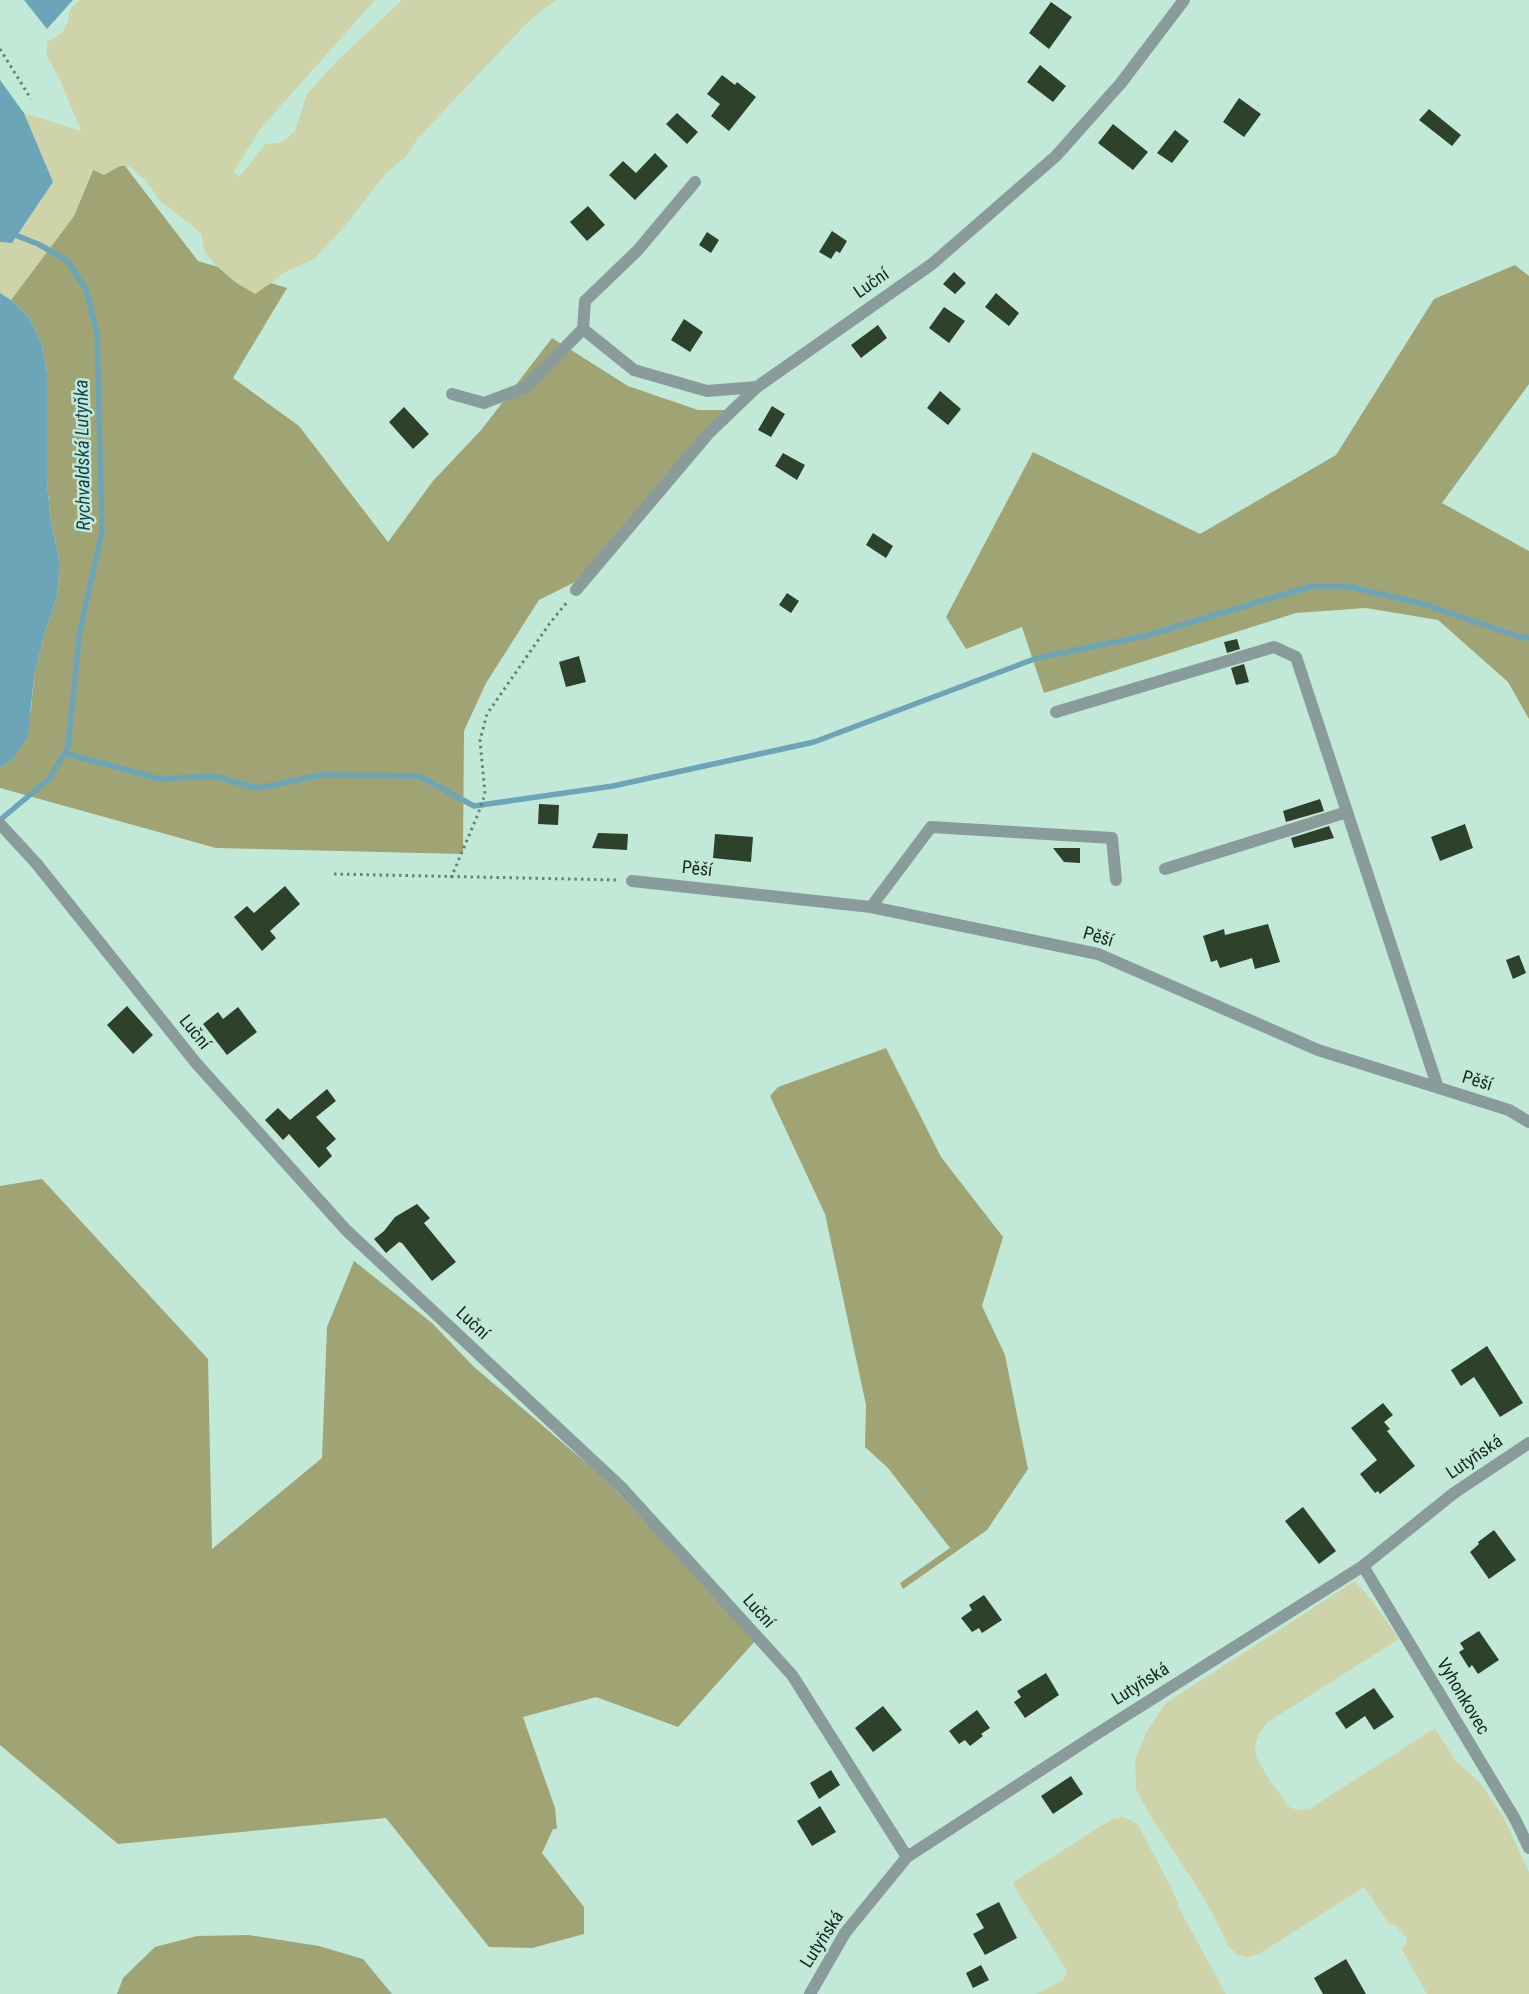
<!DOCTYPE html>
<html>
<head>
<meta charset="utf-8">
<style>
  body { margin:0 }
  canvas { display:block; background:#c2e9d8 }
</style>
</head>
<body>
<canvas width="1529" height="1994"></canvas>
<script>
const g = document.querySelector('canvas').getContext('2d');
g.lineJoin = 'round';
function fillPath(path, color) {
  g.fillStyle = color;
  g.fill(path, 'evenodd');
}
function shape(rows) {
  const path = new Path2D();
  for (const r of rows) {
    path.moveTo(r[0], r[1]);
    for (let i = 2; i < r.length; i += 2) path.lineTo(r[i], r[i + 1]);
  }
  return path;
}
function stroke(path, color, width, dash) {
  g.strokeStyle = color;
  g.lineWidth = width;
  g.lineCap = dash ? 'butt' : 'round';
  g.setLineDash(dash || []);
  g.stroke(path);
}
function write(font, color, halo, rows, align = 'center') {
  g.font = font + ' "Roboto Condensed",sans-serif';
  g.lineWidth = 5;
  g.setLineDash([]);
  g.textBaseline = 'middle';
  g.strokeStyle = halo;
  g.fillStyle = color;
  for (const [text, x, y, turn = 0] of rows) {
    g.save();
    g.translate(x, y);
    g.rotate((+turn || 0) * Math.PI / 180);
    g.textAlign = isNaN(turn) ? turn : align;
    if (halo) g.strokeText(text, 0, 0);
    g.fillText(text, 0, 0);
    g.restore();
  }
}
fillPath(shape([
  [80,0,375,0,261,128,234,171,239,177,266,144,283,142,295,131,307,94,337,61,402,0,556,0,529,21,418,138,406,157,387,172,344,227,314,259,285,272,255,295,235,282,213,262,205,253,201,233,160,201,147,182,131,167,120,166,104,176,92,170,74,216,11,300,0,293,0,242,12,243,53,182,24,113,81,131,61,82,47,56,47,42,62,33,68,22,70,9],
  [1355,1581,1373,1602,1399,1639,1268,1722,1258,1735,1255,1747,1257,1759,1269,1779,1289,1807,1298,1810,1311,1808,1435,1728,1455,1760,1481,1784,1504,1818,1529,1872,1529,1994,1427,1994,1401,1948,1406,1944,1407,1939,1395,1925,1389,1924,1364,1887,1259,1954,1247,1957,1238,1955,1228,1946,1216,1920,1199,1890,1151,1817,1136,1789,1135,1759,1147,1731,1166,1703],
  [1122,1817,1131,1820,1138,1825,1171,1887,1181,1912,1226,1994,1036,1994,1063,1980,1067,1971,1013,1885,1015,1881,1112,1819]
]), '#cfd3a9');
fillPath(shape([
  [120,166,125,166,198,261,218,267,235,282,255,294,271,283,287,288,233,378,299,426,388,542,433,481,482,429,552,338,628,386,698,410,730,410,579,580,539,600,486,683,464,731,463,854,216,848,0,788,0,768,13,759,31,711,34,676,44,635,57,597,60,562,51,523,47,482,47,373,42,344,29,317,11,300,74,216,93,170,104,175],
  [1515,265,1529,276,1529,384,1442,503,1529,551,1529,719,1508,682,1438,620,1366,608,1296,613,1044,693,1022,627,966,649,946,617,1033,452,1200,534,1336,455,1434,299],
  [886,1048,941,1157,1003,1237,982,1306,1005,1355,1028,1469,987,1530,903,1589,900,1583,950,1548,888,1468,865,1447,866,1405,825,1214,770,1096,778,1087],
  [42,1179,208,1359,212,1549,322,1458,327,1327,354,1261,432,1323,473,1366,605,1479,756,1640,678,1727,596,1697,523,1717,555,1808,557,1829,553,1829,542,1853,584,1907,584,1934,532,1948,489,1947,386,1818,118,1844,0,1745,0,1186],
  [249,1935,319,1946,363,1959,392,1994,117,1994,123,1978,155,1947,197,1936]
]), '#a0a475');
fillPath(shape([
  [24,0,73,0,47,29],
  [0,80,24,113,53,182,12,243,0,242],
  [0,293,11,300,29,317,42,344,47,373,47,482,51,523,60,562,57,597,44,635,34,676,28,736,13,759,0,768]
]), '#6da5b8');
stroke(shape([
  [0,229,38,244,68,261,86,290,97,333,102,532,80,630,68,746,50,778,0,820],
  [65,753,160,779,213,776,259,788,321,775,419,776,474,806,613,786,814,742,1037,658,1145,636,1312,586,1346,586,1423,604,1517,636,1529,638]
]), '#6da5b8', 5.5);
fillPath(shape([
  [1051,2,1072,17,1049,49,1029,33],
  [1040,65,1066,86,1053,102,1027,82],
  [722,75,735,85,737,82,756,97,729,131,711,116,720,104,707,94],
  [1239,98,1261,114,1244,137,1223,122],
  [1429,109,1461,135,1452,146,1419,120],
  [677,113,698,132,687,144,666,124],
  [1113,124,1148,152,1133,170,1098,143],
  [1175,130,1189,141,1172,163,1157,153],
  [655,153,668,166,635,200,609,175,623,161,636,173],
  [588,206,605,225,587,241,570,222],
  [832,231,847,241,840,253,836,251,831,259,819,252],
  [707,232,719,240,711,253,699,245],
  [954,272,966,283,955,294,943,284],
  [996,293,1019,313,1009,326,985,307],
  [944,307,965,321,949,343,929,328],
  [684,319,703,332,690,352,671,340],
  [878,325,887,338,861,358,851,345],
  [940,391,961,409,948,425,927,408],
  [772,406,785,414,771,437,758,430],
  [404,407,429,434,413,449,389,422],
  [783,453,805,465,797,480,775,466],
  [873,533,893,546,886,558,866,545],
  [787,593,799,601,791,613,779,605],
  [1237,639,1240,649,1227,653,1224,642],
  [579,656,586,682,566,687,559,662],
  [1244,664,1249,682,1236,685,1231,668],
  [1320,799,1324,811,1286,822,1283,811],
  [539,804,559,805,558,825,538,824],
  [1465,824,1473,848,1440,861,1431,837],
  [1329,826,1334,838,1294,848,1291,838],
  [598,833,628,834,627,850,592,848],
  [715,834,753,837,751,862,713,858],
  [1053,848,1080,848,1080,863,1064,862],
  [285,886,300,904,270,931,276,938,262,951,234,917,247,906,254,913],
  [1268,924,1280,962,1255,969,1252,958,1220,968,1217,960,1211,962,1203,936,1224,929,1225,935],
  [1519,955,1526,973,1513,979,1506,960],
  [127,1006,153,1035,133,1054,107,1025],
  [238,1007,257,1032,227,1055,203,1024,218,1012,223,1019],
  [327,1089,336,1101,316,1117,336,1139,326,1148,332,1156,319,1168,289,1134,283,1140,265,1120,278,1108,290,1120],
  [417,1204,430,1218,424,1223,456,1262,432,1281,402,1243,399,1242,386,1253,374,1239,384,1231,395,1217],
  [1487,1346,1523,1403,1500,1417,1474,1377,1461,1386,1451,1370],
  [1383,1403,1393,1415,1384,1422,1390,1429,1387,1431,1415,1466,1380,1494,1378,1491,1375,1493,1360,1474,1377,1460,1351,1428],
  [1303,1507,1336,1551,1319,1564,1285,1521],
  [1494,1530,1516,1560,1489,1579,1470,1552,1479,1544,1478,1542],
  [984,1595,1002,1620,982,1633,979,1628,972,1632,961,1618,972,1610,969,1605],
  [1479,1631,1499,1660,1478,1674,1472,1665,1469,1668,1459,1652,1464,1649,1460,1643],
  [1046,1673,1059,1695,1025,1718,1014,1702,1021,1697,1017,1691],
  [1374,1688,1394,1717,1374,1730,1365,1716,1346,1729,1335,1713],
  [883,1706,902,1730,873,1752,855,1728],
  [977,1710,990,1728,981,1734,983,1736,970,1746,965,1740,959,1744,949,1731],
  [831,1770,840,1785,819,1799,810,1783],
  [1071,1776,1083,1794,1053,1814,1041,1796],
  [820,1806,836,1832,812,1846,797,1821],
  [999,1902,1017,1938,985,1955,973,1934,984,1928,976,1914],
  [1346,1959,1366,1994,1323,1994,1314,1978],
  [981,1965,989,1980,973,1988,966,1973]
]), '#2e412a');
stroke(shape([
  [0,49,31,99],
  [334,874,618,880],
  [451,878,478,814,485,794,480,740,487,714,550,623,568,601]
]), '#678175', 3, [2.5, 4]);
stroke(shape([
  [695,182,638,250,585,301,583,329,634,370,707,391,757,387],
  [452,394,484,403,526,387,583,329],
  [576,590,708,434,757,387,932,264,1056,156,1121,83,1184,0],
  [1056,712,1274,647,1296,657,1438,1088],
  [0,824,36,863,196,1063,346,1230,622,1488,792,1675,907,1857],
  [1165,869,1347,812],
  [632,881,871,907,1098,954,1318,1050,1509,1110,1529,1122],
  [871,907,931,827,1112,838,1116,880],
  [1363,1566,1515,1819,1529,1848],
  [810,1994,845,1933,907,1857,1095,1735,1363,1566,1454,1493,1529,1443]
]), '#899c9b', 12);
write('18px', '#182620', '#c2e9d8', [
  ["Luční",872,284,-35],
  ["Pěší",697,870,6],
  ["Pěší",1098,938,17],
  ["Luční",194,1033,51],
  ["Pěší",1477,1082,17],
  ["Luční",472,1324,43],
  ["Lutyňská",1475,1458,-34],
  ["Luční",758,1612,48],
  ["Lutyňská",1141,1685,-32],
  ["Vyhonkovec",1462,1697,59],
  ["Lutyňská",823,1940,-57]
]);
write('italic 19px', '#124352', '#c2e9d8', [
  ["Rychvaldská Lutyňka",84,455,-91]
]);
</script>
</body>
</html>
